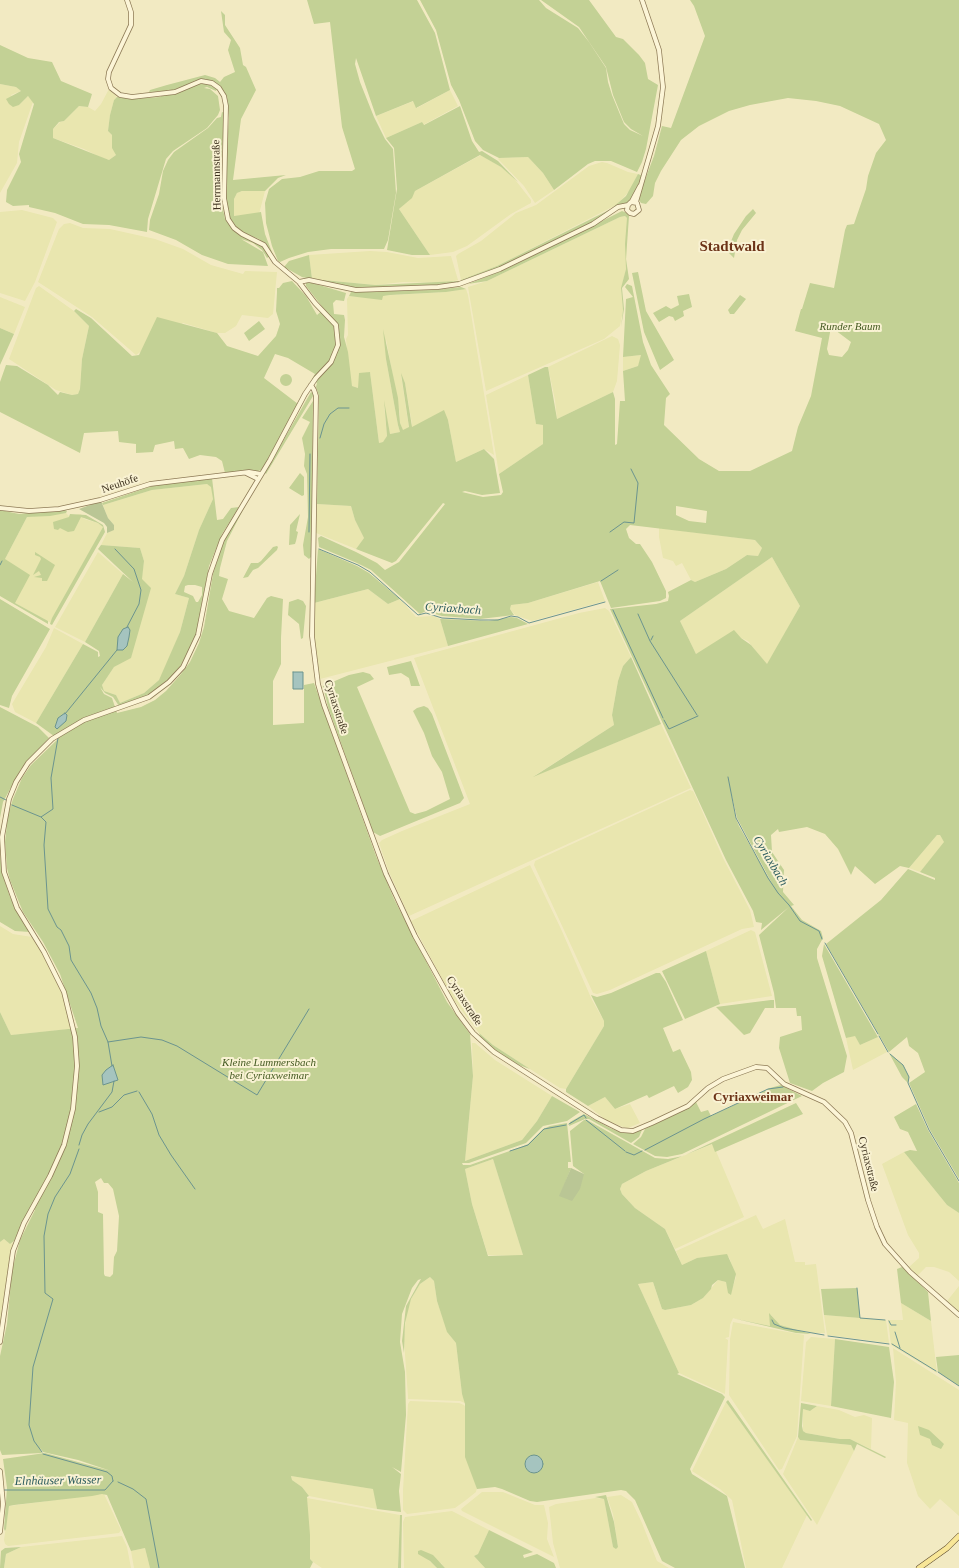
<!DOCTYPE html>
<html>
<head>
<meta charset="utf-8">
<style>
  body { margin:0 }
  canvas { display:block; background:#f2eac2 }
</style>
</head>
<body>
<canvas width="959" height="1568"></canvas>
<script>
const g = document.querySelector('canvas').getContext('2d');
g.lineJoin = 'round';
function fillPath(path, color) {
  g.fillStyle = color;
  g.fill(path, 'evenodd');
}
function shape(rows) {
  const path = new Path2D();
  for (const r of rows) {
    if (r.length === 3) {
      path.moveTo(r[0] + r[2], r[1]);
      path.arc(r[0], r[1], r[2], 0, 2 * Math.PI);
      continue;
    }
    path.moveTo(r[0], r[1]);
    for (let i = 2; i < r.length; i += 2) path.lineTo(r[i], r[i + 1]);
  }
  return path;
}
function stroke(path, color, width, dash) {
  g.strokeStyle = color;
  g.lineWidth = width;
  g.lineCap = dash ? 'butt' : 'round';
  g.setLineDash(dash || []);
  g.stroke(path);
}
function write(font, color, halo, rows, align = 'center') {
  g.font = font + ' Georgia,serif';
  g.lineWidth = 4;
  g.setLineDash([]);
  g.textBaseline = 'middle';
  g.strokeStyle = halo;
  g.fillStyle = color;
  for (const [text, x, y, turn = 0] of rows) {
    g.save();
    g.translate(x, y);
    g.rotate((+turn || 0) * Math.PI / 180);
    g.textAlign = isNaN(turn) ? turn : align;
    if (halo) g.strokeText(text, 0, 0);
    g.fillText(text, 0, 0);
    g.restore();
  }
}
fillPath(shape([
  [0,84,16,87,21,91,11,95,19,105,28,96,33,102,19,142,17,163,0,193],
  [109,89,117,97,114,100,110,115,108,131,112,135,116,155,109,160,102,158,84,149,53,138,53,129,60,122,64,121,79,106,88,107,95,111,101,104],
  [450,90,458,106,423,125,422,122,386,138,376,116,414,101,417,108],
  [481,155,501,167,513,177,531,200,531,203,511,214,467,246,453,252,430,255,399,209,411,198,415,191],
  [528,157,543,173,554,190,535,203,524,186,498,159,499,158],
  [602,162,607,163,628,172,638,174,630,190,618,204,497,266,461,280,456,256,458,254,481,241,516,213,536,205,589,166],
  [242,191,265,191,259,214,234,216,234,199,237,193],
  [22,210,53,218,57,222,35,282,25,301,0,293,0,212],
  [625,216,627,218,626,269,621,290,623,310,620,326,604,339,486,391,468,287,487,281,620,217],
  [70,223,83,228,110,229,155,239,183,249,211,265,243,274,245,271,277,272,273,314,268,318,242,315,236,326,225,333,217,333,183,323,136,355,92,317,38,282,59,229,64,224],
  [370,251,387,252,418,258,451,256,458,280,446,283,403,282,375,285,312,279,309,255],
  [39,286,74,311,89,326,82,359,80,389,78,394,72,395,56,390,9,359,36,288],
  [463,289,466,289,468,295,494,455,484,449,456,462,448,420,410,429,412,424,405,383,401,375,409,428,403,431,400,423,400,415,386,339,386,359,398,425,400,432,390,434,384,404,387,437,383,442,379,443,370,372,363,374,358,388,352,386,350,377,346,339,348,335,347,299,349,296,358,297,446,292],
  [0,297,25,307,14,334,0,328],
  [612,336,618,339,620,345,617,381,613,392,557,419,555,400,548,367],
  [642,355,638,366,623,371,623,357],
  [528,375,536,424,543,425,543,444,499,474,486,395],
  [207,484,212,487,213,499,199,530,184,576,175,594,189,598,180,632,168,663,159,680,144,693,120,703,116,695,104,691,102,685,114,667,131,657,144,561,140,548,101,545,107,533,114,529,114,525,108,518,103,505,152,490],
  [317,504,351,506,355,520,364,538,356,549,316,533],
  [66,513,69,516,81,514,84,519,98,523,103,527,51,623,15,603,5,559,27,517],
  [659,528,755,540,762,548,758,556,747,555,726,569,695,582,691,580,682,563,676,566,673,561,663,558,659,537],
  [98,552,123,574,85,642,55,627],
  [772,557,800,606,767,665,748,641,741,638,696,654,680,621],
  [598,582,605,601,532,621,515,615,510,609,511,605,528,603],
  [368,589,388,604,400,599,416,617,433,616,440,619,448,646,320,679,314,652,314,603],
  [605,608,609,611,631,657,623,666,618,681,612,715,614,725,534,776,661,724,691,788,409,916,389,872,379,843,382,840,402,831,470,804,414,658,579,613],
  [54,628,83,644,36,723,15,712,12,704,46,647],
  [690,790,693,791,695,795,723,858,750,910,754,927,742,929,610,990,597,994,593,993,534,865,535,861],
  [937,835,940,835,945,843,920,872,909,868],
  [530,865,561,929,592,1000,604,1021,604,1026,566,1089,560,1088,530,1069,493,1045,479,1033,453,999,411,921],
  [0,926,13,934,32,937,44,954,63,993,72,1029,11,1035,0,1012],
  [751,930,755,932,772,996,720,1004,706,951],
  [855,1035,860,1045,878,1037,887,1052,853,1070,846,1038],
  [472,1043,475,1043,495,1060,552,1096,537,1121,522,1140,465,1161,473,1076],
  [605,1097,615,1109,630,1104,640,1123,628,1128,620,1126,606,1120,588,1106],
  [713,1144,744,1217,675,1249,665,1229,635,1208,622,1194,620,1189,622,1184,646,1171],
  [904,1152,947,1205,959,1213,959,1281,949,1272,934,1267,926,1267,917,1276,909,1267,919,1258,919,1253,908,1235,882,1164],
  [493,1159,523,1255,522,1256,488,1255,472,1204,465,1169],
  [756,1215,763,1229,785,1219,795,1262,805,1262,805,1265,816,1264,825,1333,812,1333,789,1328,780,1325,771,1315,769,1318,771,1320,770,1326,733,1318,730,1325,729,1337,725,1338,728,1340,725,1394,679,1373,638,1284,653,1282,662,1309,665,1310,691,1305,703,1298,718,1280,726,1282,730,1295,736,1277,729,1257,697,1258,682,1265,676,1251],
  [4,1239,10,1244,16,1241,0,1342,0,1242],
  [430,1277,434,1281,437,1301,448,1333,456,1343,462,1394,467,1404,460,1401,408,1399,408,1397,404,1340,406,1315,411,1299,420,1284],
  [959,1286,959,1312,947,1301],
  [901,1303,931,1321,937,1373,891,1345,888,1320,903,1320],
  [824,1315,886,1320,889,1343,827,1335],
  [733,1322,804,1335,797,1436,782,1469,779,1470,729,1395,730,1339],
  [811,1337,835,1339,831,1406,801,1401,806,1342],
  [893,1348,959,1390,959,1516,940,1499,930,1509,918,1496,907,1463,908,1423,894,1420,896,1382],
  [410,1401,459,1403,464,1405,466,1408,467,1460,477,1488,476,1492,466,1500,455,1508,407,1514,403,1510,403,1490,408,1404],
  [726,1402,807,1515,782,1568,746,1568,732,1500,720,1489,692,1471],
  [817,1406,839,1410,855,1417,864,1415,872,1418,871,1449,850,1439,840,1439,806,1433,803,1431,803,1409,810,1411],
  [798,1437,800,1440,851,1445,854,1451,817,1525,783,1474],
  [291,1476,374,1489,377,1509,309,1496,302,1487,292,1480],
  [482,1492,503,1492,535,1505,544,1505,548,1523,547,1539,554,1557,462,1511,461,1509],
  [102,1494,104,1494,121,1530,119,1533,8,1546,5,1544,4,1540,9,1506],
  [621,1495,632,1502,642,1523,657,1561,669,1568,560,1568,553,1543,549,1507,556,1504,596,1498,604,1499,613,1547,618,1547,613,1514,607,1497],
  [307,1498,400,1515,398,1568,322,1568,313,1562,310,1559],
  [452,1511,489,1530,478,1554,474,1556,485,1568,445,1568,441,1563,425,1557,437,1568,404,1568,403,1522,405,1517],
  [122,1536,127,1547,131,1568,4,1568,6,1554,21,1547],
  [145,1548,150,1568,134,1568,131,1551]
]), '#e9e6af');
fillPath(shape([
  [307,0,417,0,435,33,450,90,416,108,413,101,376,116,356,58,355,64,360,82,374,117,385,139,393,149,396,193,388,240,384,249,331,249,308,252,289,258,280,262,278,261,272,246,266,223,265,203,269,189,282,179,300,177,319,171,352,171,355,169,342,127,330,22,314,24],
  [420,0,539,0,546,8,578,28,589,42,606,68,608,82,612,95,624,124,630,130,643,136,648,132,643,136,631,129,624,122,613,95,606,67,579,27,541,0,589,0,616,37,623,39,639,55,645,63,648,79,658,85,646,149,642,162,637,172,611,161,595,161,588,164,554,190,543,173,528,157,499,158,483,150,475,141,459,100,451,85,436,30],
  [690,0,959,0,959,1179,930,1130,909,1083,925,1072,918,1053,909,1046,907,1037,889,1052,826,944,881,900,908,869,935,880,935,878,920,872,944,842,940,835,937,835,909,868,900,866,875,884,855,866,851,875,838,849,825,834,807,827,779,832,778,829,771,835,772,852,784,870,783,892,794,905,791,906,802,920,821,931,823,938,817,949,817,958,847,1056,844,1072,823,1083,812,1091,790,1083,779,1048,780,1037,802,1030,801,1016,797,1016,796,1008,776,1008,774,993,759,935,789,907,761,930,762,923,756,922,753,911,726,860,610,609,656,604,668,601,669,596,668,592,691,580,695,582,726,569,747,555,758,556,762,548,755,540,630,525,626,529,629,538,636,544,640,544,652,562,666,591,666,598,660,601,611,608,600,581,528,603,511,605,510,609,514,615,480,619,442,616,426,611,420,614,371,570,357,563,319,547,318,538,321,536,356,552,377,563,385,570,399,562,445,504,443,503,396,561,392,563,356,549,364,538,355,520,351,506,317,504,319,396,316,387,317,383,312,379,315,374,288,358,275,354,264,378,298,404,267,461,261,470,258,471,225,473,222,461,216,457,200,455,189,459,183,448,175,449,174,441,155,445,153,452,136,453,136,444,119,442,118,431,84,433,80,453,0,412,0,382,6,365,17,366,48,385,58,395,60,392,72,395,78,394,80,389,82,359,89,326,74,311,76,309,91,318,132,356,139,355,157,317,217,333,227,346,258,356,276,336,280,324,276,311,277,292,277,288,279,288,283,283,292,281,306,296,317,315,324,309,306,286,306,283,309,282,346,293,344,301,336,300,333,303,334,314,344,315,345,320,344,337,348,352,352,386,358,388,359,373,370,372,379,443,383,442,387,436,384,400,390,434,400,432,398,425,386,359,383,329,398,398,400,423,403,430,409,427,401,373,405,383,412,427,444,410,448,420,456,462,484,449,494,459,500,493,482,495,465,491,462,492,483,497,501,495,503,492,499,474,543,444,543,425,536,424,528,375,545,367,548,367,557,419,613,392,615,399,615,445,617,444,620,401,625,401,623,371,638,366,641,355,623,357,626,299,633,297,625,287,627,284,632,286,643,342,651,365,670,394,666,398,664,425,699,459,719,471,750,471,792,451,798,427,811,396,822,338,795,331,801,309,802,309,810,283,834,288,845,230,847,225,854,224,866,189,868,176,876,153,886,140,879,124,840,106,816,101,788,98,750,105,729,111,699,126,681,140,661,171,655,183,653,196,646,204,641,203,638,198,654,156,662,126,671,128,705,36,694,6],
  [831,327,851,342,848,350,842,357,829,355,827,349],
  [676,506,707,511,706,523,689,521,676,515],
  [772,557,800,606,767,664,751,645,741,638,734,630,696,654,680,621],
  [731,792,737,818,776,891,739,826,736,819],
  [221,11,225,15,225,25,240,48,243,65,246,67,256,90,241,119,233,180,286,175,278,178,265,191,242,191,237,193,234,199,234,216,261,212,265,234,275,260,266,245,259,239,242,232,232,223,228,214,226,206,226,159,229,118,227,98,224,91,213,82,205,79,199,80,171,91,149,92,150,90,167,85,205,75,215,78,220,82,224,77,235,72,228,50,231,40,224,32],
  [0,45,28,58,52,62,61,81,92,94,88,107,79,106,64,121,59,122,53,129,53,138,109,160,116,155,112,148,112,135,108,131,110,115,114,100,117,97,132,99,160,97,163,95,175,94,199,83,206,83,217,89,216,91,207,87,204,88,210,89,218,96,220,110,218,115,207,128,173,151,166,159,148,219,147,232,109,225,83,224,55,213,29,207,29,205,13,206,6,202,7,190,21,162,19,154,34,104,28,96,19,105,13,107,9,104,6,99,21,91,16,87,0,84],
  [460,106,472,141,479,152,482,151,498,161,518,182,501,167,480,155,415,191,412,198,399,209,430,255,412,255,387,250,397,189,394,148,386,138,422,122,424,125],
  [222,112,225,113,221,162,222,205,225,219,233,229,262,246,270,256,267,258,262,250,253,243,241,239,263,252,268,266,228,264,202,255,176,240,149,230,150,220,159,194,163,171,168,160,174,152,208,128,217,118,221,117],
  [638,174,643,176,641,181,631,200,624,205,590,224,508,264,461,282,461,280,497,266,611,209,626,196],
  [753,209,756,213,742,230,737,240,734,258,727,251,734,234,746,216],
  [622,211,627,213,629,216,626,259,629,279,622,288,624,309,621,327,623,310,621,288,626,269,625,244,627,218,625,216,620,217,487,281,468,284,510,267],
  [309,255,312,279,375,285,459,281,458,283,447,286,356,289,302,277,284,267,289,261],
  [638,272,646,311,674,360,660,370,644,332,632,273],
  [461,287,466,289,446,292,390,295,383,296,382,300,349,296,351,292,433,290],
  [689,294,692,307,683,311,684,316,675,321,673,317,669,316,659,322,653,313,666,306,671,309,679,305,677,296],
  [740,295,746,299,734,314,730,314,728,310],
  [259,321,265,329,249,341,244,333],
  [0,328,14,334,0,365],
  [286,380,6],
  [311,392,313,393,313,396,266,474,265,473,268,467],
  [313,401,312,528,311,557,309,559,304,555,303,545,308,517,307,474,304,466,305,454,302,438,310,422,302,418],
  [300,473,304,477,304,495,302,496,289,488],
  [212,478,217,520,223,519,231,508,239,507,222,534,209,566,196,635,188,653,178,670,164,685,146,697,119,706,113,697,105,693,100,687,104,694,112,698,117,713,141,707,155,700,166,691,181,674,190,662,199,643,204,627,213,574,224,540,233,522,243,507,244,508,227,541,220,568,219,576,228,579,222,599,229,611,254,618,267,598,271,596,283,599,281,638,281,664,273,681,273,725,304,723,304,685,314,683,376,856,394,899,447,1002,470,1034,473,1076,465,1161,522,1140,537,1121,552,1096,580,1112,567,1121,543,1126,526,1143,469,1163,462,1163,463,1165,470,1165,521,1147,528,1144,543,1129,550,1126,567,1123,571,1162,568,1162,568,1168,571,1168,560,1196,584,1174,573,1166,570,1131,584,1120,587,1120,655,1158,668,1159,683,1156,796,1103,803,1114,715,1152,712,1144,646,1171,622,1184,620,1189,622,1194,635,1208,665,1229,682,1265,697,1258,727,1254,736,1274,731,1295,728,1293,726,1282,718,1280,712,1285,711,1289,703,1298,691,1305,665,1310,662,1309,653,1282,638,1284,679,1373,677,1374,722,1394,725,1397,690,1469,692,1474,727,1496,745,1568,675,1568,662,1561,635,1500,626,1491,621,1490,537,1502,530,1501,502,1489,495,1487,477,1489,465,1457,465,1404,462,1394,456,1343,447,1332,437,1301,434,1281,430,1277,420,1284,411,1299,405,1323,404,1353,402,1341,406,1306,421,1279,418,1280,412,1288,402,1314,400,1342,405,1372,406,1415,401,1472,392,1467,401,1474,399,1491,401,1512,377,1509,373,1489,291,1476,292,1480,302,1487,309,1496,307,1497,310,1535,310,1559,313,1562,310,1568,150,1568,145,1548,131,1551,107,1495,102,1494,92,1496,14,1505,9,1506,6,1529,5,1531,4,1529,7,1488,3,1459,45,1453,111,1471,78,1460,43,1452,40,1448,42,1453,2,1455,0,1450,0,1356,7,1324,12,1271,20,1240,35,1210,30,1208,14,1241,10,1244,4,1239,0,1242,0,1012,11,1035,78,1028,60,974,43,942,23,912,10,880,7,868,5,842,8,815,13,799,22,778,31,765,58,739,36,723,83,644,98,652,98,657,100,656,99,651,85,642,123,574,133,582,98,549,101,545,140,548,144,561,142,579,151,588,131,658,114,667,102,685,104,691,116,695,120,703,144,693,159,680,180,632,189,598,175,594,184,576,199,530,213,499,211,487,207,484,152,490,103,505,102,503,158,484],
  [188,585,195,585,202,587,202,595,198,602,196,602,193,596,184,592,185,586],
  [493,1159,523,1255,522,1255,488,1256,472,1204,465,1169],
  [101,1178,104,1183,108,1183,113,1189,119,1216,117,1251,114,1257,113,1274,110,1277,105,1276,104,1274,103,1214,98,1212,98,1192,95,1182],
  [0,510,19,514,64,510,67,511,66,513,50,516,27,517,5,559,30,575,15,603,48,621,48,624,0,596],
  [70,514,86,515,103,525,105,532,52,625,50,624,52,618,103,527,98,523,81,517,74,531,68,532,60,528,58,530,54,529,53,522,69,517],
  [300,514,296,531,298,532,296,541,295,544,289,545,290,525],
  [277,546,278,547,277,550,258,568,253,570,248,577,243,578,251,563,258,563,261,561,273,547],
  [318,549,357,566,369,573,400,599,388,604,368,589,314,603],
  [35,552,55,565,47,581,42,581,42,578,34,577,41,575,39,571,33,575,41,559,40,557,35,555],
  [0,599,50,629,12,696,9,708,0,705],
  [298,599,303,601,306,606,303,638,301,639,299,624,288,615,289,602],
  [511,617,517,618,528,624,448,646,440,619,489,621],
  [631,657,661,724,533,777,614,725,612,715,618,681,623,666],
  [411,661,420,686,411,686,409,678,401,673,389,675,387,667],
  [363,672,370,674,374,679,357,687,410,812,415,814,426,811,450,799,442,772,432,756,424,733,413,711,417,708,424,706,428,708,432,714,464,798,460,803,380,836,373,832,328,707,323,686,349,675],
  [0,707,38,727,49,738,21,769,3,802,0,818],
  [0,854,2,873,10,897,30,932,15,931,0,922],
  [824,944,878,1037,860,1045,855,1036,846,1038,822,956],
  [706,951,720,1004,685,1019,662,971],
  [656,973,660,973,666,982,683,1020,663,1028,673,1052,680,1049,691,1072,692,1080,688,1087,678,1093,674,1086,649,1098,647,1095,615,1109,605,1097,588,1106,566,1092,566,1089,604,1026,604,1021,591,995,597,997,611,993],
  [771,1000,774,1000,774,1008,765,1008,750,1033,744,1035,716,1007],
  [479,1033,493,1045,530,1069,516,1064,495,1050,481,1038],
  [889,1053,903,1065,909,1077,908,1083,902,1077],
  [781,1085,802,1096,682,1154,667,1157,655,1156,633,1144,641,1137,645,1129,684,1110,696,1102,701,1112,708,1110,711,1116,770,1088],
  [916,1104,928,1130,959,1183,959,1213,947,1205,904,1152,910,1150,917,1151,908,1132,900,1129,894,1117],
  [584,1114,610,1128,622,1133,632,1133,642,1130,639,1137,631,1143,589,1119,585,1119,569,1126,570,1122],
  [902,1267,928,1292,931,1321,901,1303,897,1269],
  [857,1288,860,1318,824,1315,821,1289],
  [769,1313,780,1325,811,1334,796,1333,732,1318,770,1326],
  [835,1339,889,1347,894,1382,891,1418,831,1406],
  [959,1355,959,1386,938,1372,936,1357],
  [728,1400,812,1520,811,1521,726,1402],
  [801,1403,817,1406,810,1411,803,1409,802,1426,803,1431,806,1433,840,1439,850,1439,886,1457,885,1458,857,1444,854,1451,851,1445,800,1440,798,1437],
  [918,1426,929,1430,944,1444,941,1449,932,1445,930,1439,920,1435],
  [606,1495,614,1522,618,1547,616,1549,613,1547,604,1499,595,1497],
  [400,1515,402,1515,401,1568,398,1568],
  [489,1530,533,1552,523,1555,524,1558,537,1554,554,1563,556,1568,485,1568,474,1556,478,1554],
  [21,1547,6,1554,4,1568,0,1568,1,1551,5,1548],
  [421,1550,433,1555,445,1568,437,1568,430,1561,418,1554,418,1551]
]), '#c3d195');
fillPath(shape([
  [101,501,108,518,114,525,114,530,107,533,107,527,104,523,79,509],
  [571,1168,584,1174,580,1189,572,1201,559,1196]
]), '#bac695');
const water = shape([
  [128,627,130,630,129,637,127,646,123,650,117,650,118,637,123,629,128,627],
  [293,672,303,672,303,689,293,689,293,672],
  [65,713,67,715,66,721,57,729,55,727,58,718,65,713],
  [113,1065,118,1080,103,1085,102,1075,106,1070,113,1065],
  [534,1464,9]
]);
fillPath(water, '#a5c4bf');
stroke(water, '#6b948f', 1);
stroke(shape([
  [320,438,324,424,330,414,338,408,349,408],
  [309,532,310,454],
  [610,532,624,522,634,523,638,483,631,469],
  [115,549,134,569,141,590,139,604,127,627],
  [319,549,358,565,370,572,418,615,426,613,442,618,480,620,498,620,511,616,518,617,529,623,605,602],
  [0,565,2,561],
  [601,581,618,570],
  [613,610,663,718],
  [638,614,650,641,697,715],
  [651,640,653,636],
  [65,714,117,650],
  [664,720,669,729,698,716],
  [58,738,51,778,53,809,41,817,46,822,44,845,48,909,57,927,61,930,69,946,71,960,91,993,97,1008,101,1026,108,1042,112,1066],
  [728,777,736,818,768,878,778,893,789,905,800,921,819,931,822,939],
  [0,797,6,800],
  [12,805,41,817],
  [825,943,878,1034],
  [879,1036,888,1052],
  [108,1042,141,1037,162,1040,177,1046,257,1095,309,1009],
  [890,1054,903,1065,909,1077,908,1083,929,1130,959,1181],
  [139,1092,152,1114,159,1135,171,1155,195,1189],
  [99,1112,112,1107,124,1095,137,1091],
  [586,1120,625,1151],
  [569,1124,584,1115,586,1118],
  [79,1145,82,1135,88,1124,112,1092,114,1081],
  [645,1150,704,1119,768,1089,783,1087],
  [510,1151,528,1145,544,1129,566,1125],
  [626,1152,634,1155,642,1151],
  [857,1288,860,1318,885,1320],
  [772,1320,774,1324,784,1328,824,1335],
  [889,1321,891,1325,896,1325],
  [895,1332,900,1348],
  [828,1336,889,1344],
  [892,1344,936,1371],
  [938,1372,959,1386],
  [42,1452,34,1441,29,1425,33,1367,53,1299,45,1293,44,1236,48,1214,55,1197,70,1174,79,1149],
  [43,1454,107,1472,112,1476,113,1481],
  [118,1482,133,1489,146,1499,159,1568],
  [3,1490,105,1490,113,1481]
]), '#6b948f', 1);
const minor = shape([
  [632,201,640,186],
  [636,202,658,126,663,87,659,50,642,0],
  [299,282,309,280,356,290,438,287,459,284,500,269,593,224,618,207,628,205,631,202,637,203,639,210,634,214,630,213,627,210,628,205],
  [311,385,314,390,316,396,312,636,318,684,324,705,386,874,415,936,458,1013,473,1033,494,1052,597,1118,621,1130,633,1131,652,1123,688,1106,708,1088,723,1079,756,1067,767,1068,784,1084,824,1102,845,1122,851,1133,868,1200,877,1227,885,1244,910,1272,959,1315],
  [246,473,258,479],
  [0,508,29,511,59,509,100,500,150,484,249,472,261,474],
  [0,1342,13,1251,24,1223,50,1176,64,1145,73,1109,77,1066,75,1037,64,992,44,952,17,908,4,872,2,837,9,799,16,782,28,763,52,739,84,720,149,697,169,682,183,667,198,635,210,574,222,540,270,460,305,394,316,378,331,362,338,345,336,325,315,303,299,282,275,262,264,245,242,234,234,228,228,219,224,198,226,106,224,96,219,88,212,83,201,81,175,92,132,97,120,95,111,88,108,79,109,72,131,25,131,12,127,0],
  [0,1471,3,1504,0,1532]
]);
const major = shape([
  [919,1568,947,1548,959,1536]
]);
stroke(minor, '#8e7b57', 5.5);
stroke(major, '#5b482c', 6);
stroke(minor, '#fcf5d7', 4);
stroke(major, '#f8e697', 5);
write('11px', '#3c301d', '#f9f2d3', [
  ["Herrmannstraße",217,175,-91],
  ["Neuhöfe",120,484,-19],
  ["Cyriaxstraße",336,707,72],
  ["Cyriaxstraße",464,1001,57],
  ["Cyriaxstraße",868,1164,76]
]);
write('italic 11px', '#455b22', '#f9f2d3', [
  ["Runder Baum",850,327],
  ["Kleine Lummersbach",269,1063],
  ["bei Cyriaxweimar",269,1076]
]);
write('italic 12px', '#2b5b5e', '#f9f2d3', [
  ["Cyriaxbach",453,609,4],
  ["Cyriaxbach",770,861,59],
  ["Elnhäuser Wasser",58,1481,-1]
]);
write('bold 13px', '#6d3418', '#f9f2d3', [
  ["Cyriaxweimar",753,1098]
]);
write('bold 15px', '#6d3418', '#f9f2d3', [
  ["Stadtwald",732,247]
]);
</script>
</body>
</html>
